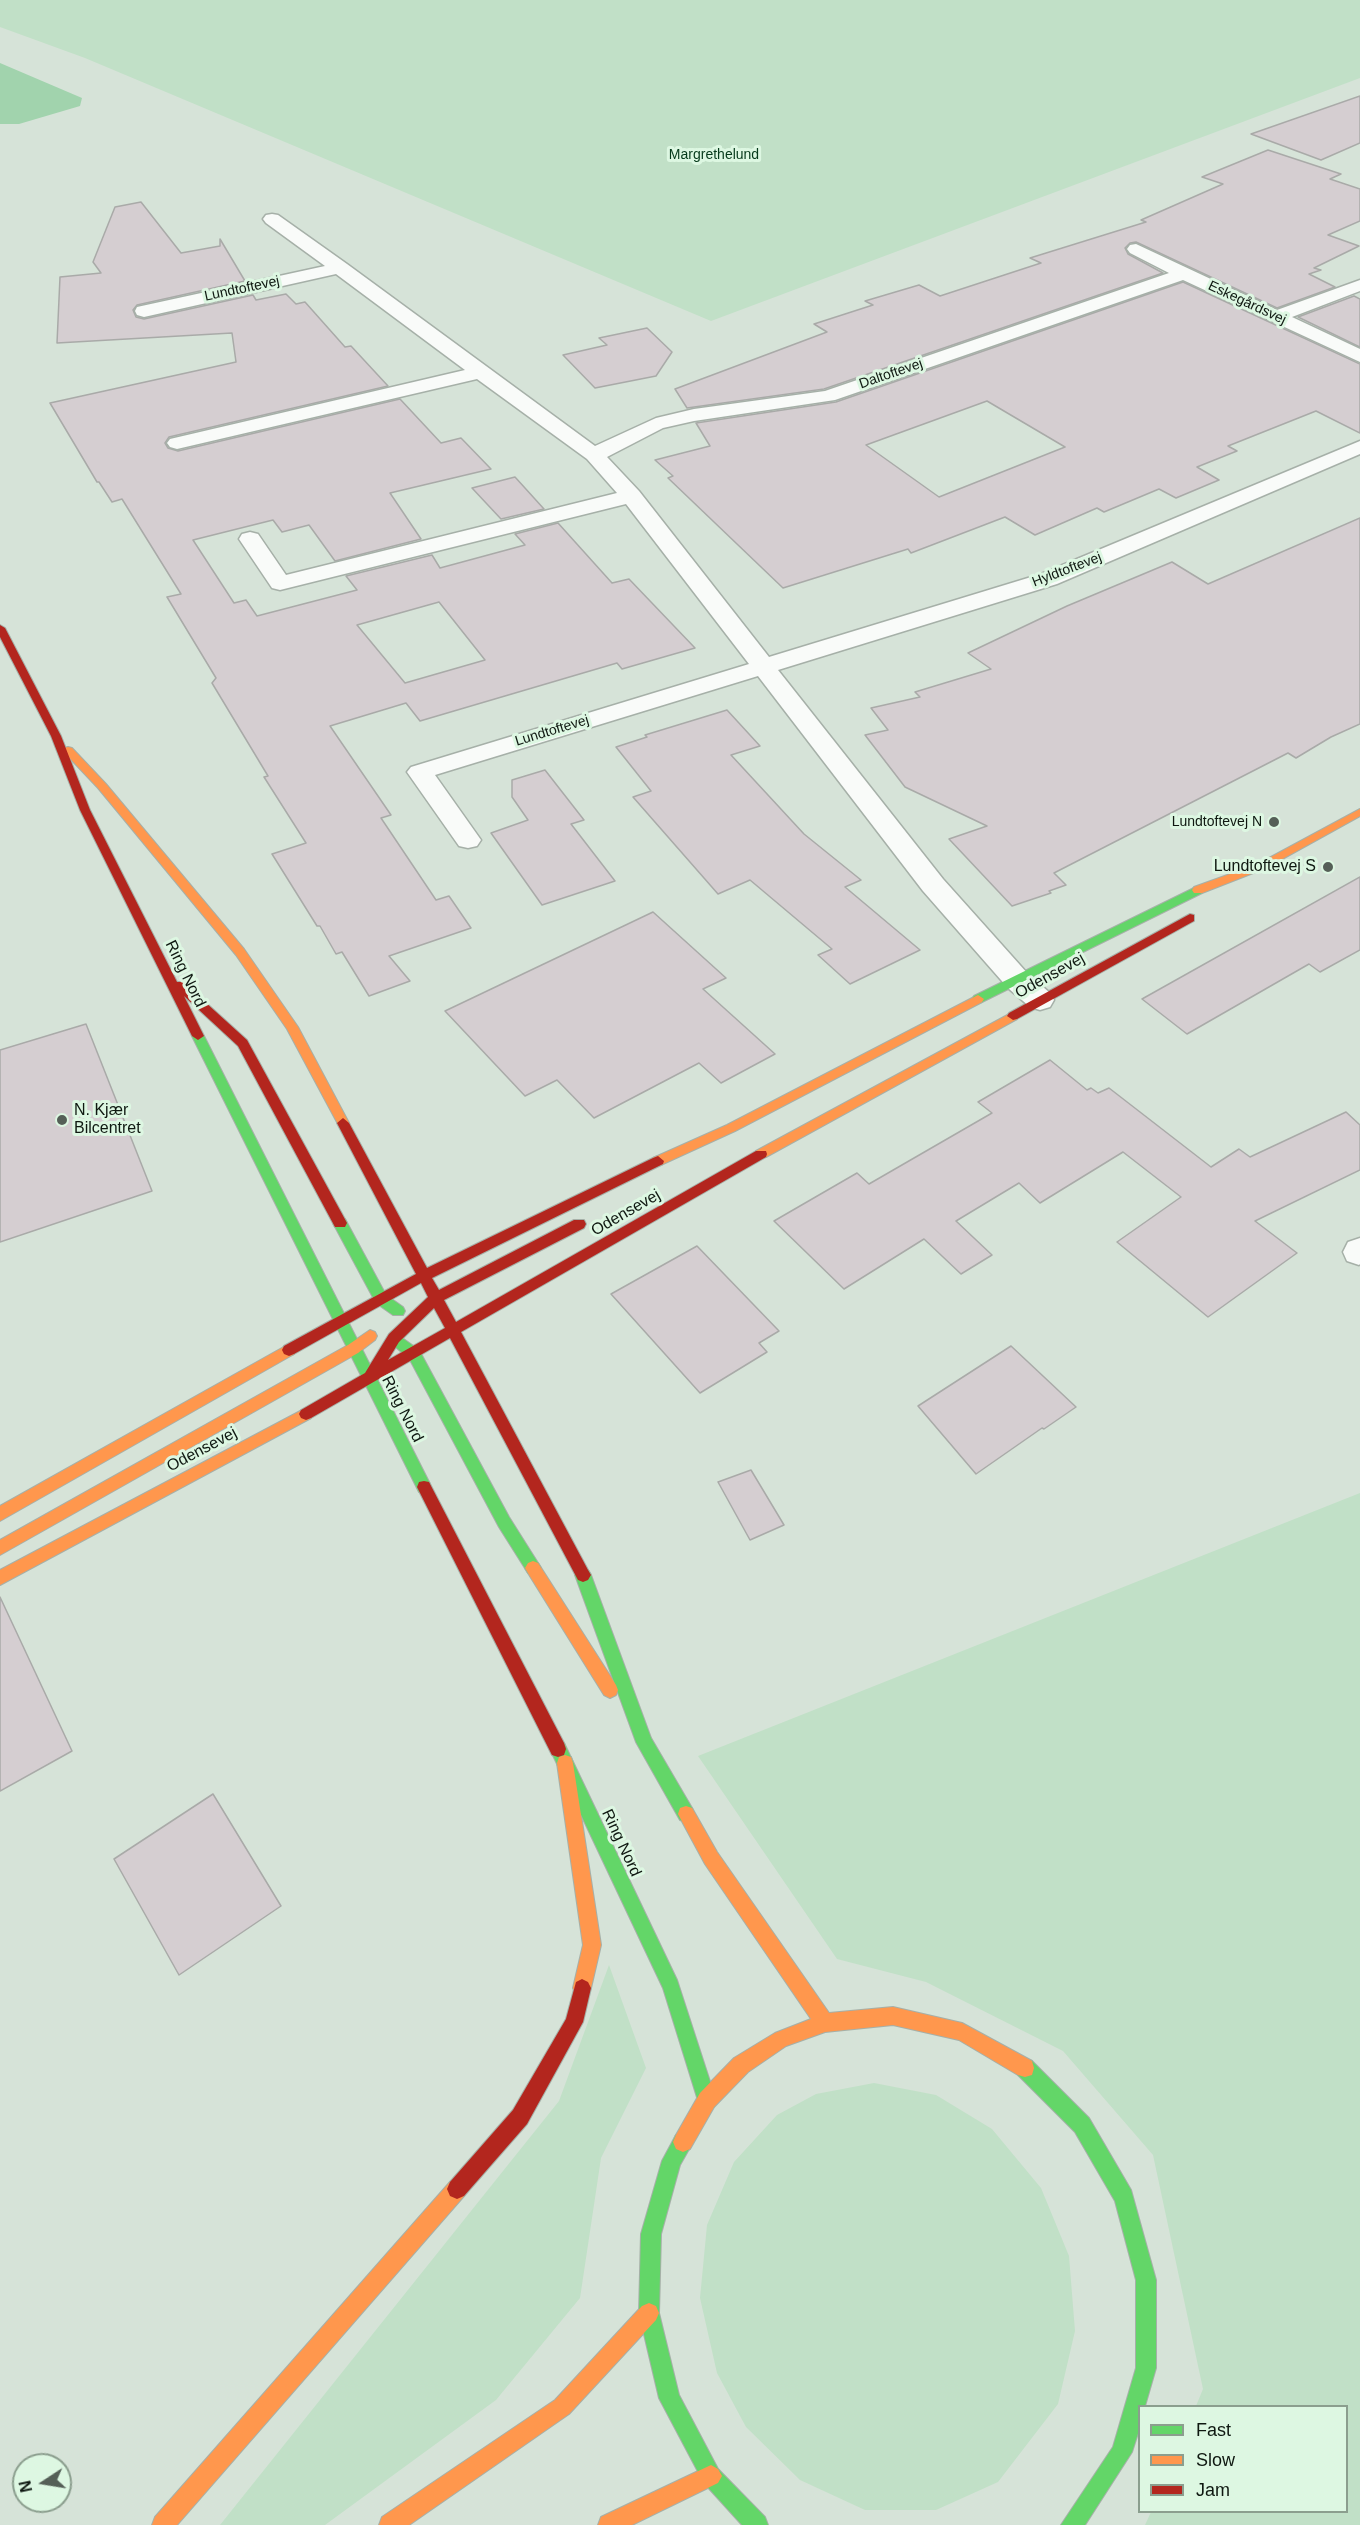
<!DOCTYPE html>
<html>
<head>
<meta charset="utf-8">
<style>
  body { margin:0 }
  #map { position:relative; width:1360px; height:2525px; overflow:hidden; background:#d6e3d8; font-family:Arial,sans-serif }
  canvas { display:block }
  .legend { position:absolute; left:1138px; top:2405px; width:210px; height:108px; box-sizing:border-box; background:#ddf7e2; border:2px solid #8b9e8e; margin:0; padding:8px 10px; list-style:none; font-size:18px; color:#0f1811 }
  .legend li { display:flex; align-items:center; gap:12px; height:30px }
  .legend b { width:30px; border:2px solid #8b9e8e }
  .north { position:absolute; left:12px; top:2453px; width:60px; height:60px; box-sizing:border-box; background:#ddf7e2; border:2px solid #8b9e8e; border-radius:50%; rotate:258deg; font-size:16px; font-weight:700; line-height:24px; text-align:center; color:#0f1811 }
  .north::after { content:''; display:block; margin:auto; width:21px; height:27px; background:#555f57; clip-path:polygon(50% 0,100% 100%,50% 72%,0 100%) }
</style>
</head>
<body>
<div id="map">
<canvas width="1360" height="2525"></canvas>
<ul class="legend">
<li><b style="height:8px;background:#63d668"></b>Fast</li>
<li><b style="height:8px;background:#ff974d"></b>Slow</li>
<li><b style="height:8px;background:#b3261e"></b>Jam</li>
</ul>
<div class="north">N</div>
</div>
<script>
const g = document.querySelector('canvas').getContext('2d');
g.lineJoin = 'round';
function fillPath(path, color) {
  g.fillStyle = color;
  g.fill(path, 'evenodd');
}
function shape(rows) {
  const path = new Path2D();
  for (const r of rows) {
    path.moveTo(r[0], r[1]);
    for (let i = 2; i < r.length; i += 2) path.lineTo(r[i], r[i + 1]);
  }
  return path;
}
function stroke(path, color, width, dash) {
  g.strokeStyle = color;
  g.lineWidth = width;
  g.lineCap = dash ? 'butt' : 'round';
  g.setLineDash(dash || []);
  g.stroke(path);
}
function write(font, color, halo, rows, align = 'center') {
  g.font = font + ' Arial,sans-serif';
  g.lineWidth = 6;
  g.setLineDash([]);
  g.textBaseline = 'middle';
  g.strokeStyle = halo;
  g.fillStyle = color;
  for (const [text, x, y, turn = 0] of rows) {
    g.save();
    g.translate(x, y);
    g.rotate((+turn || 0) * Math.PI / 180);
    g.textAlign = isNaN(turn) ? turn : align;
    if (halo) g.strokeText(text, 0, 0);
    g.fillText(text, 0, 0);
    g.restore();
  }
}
fillPath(shape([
  [0,0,1360,0,1360,78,711,321,85,58,0,27],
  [1360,1493,1360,2525,1145,2525,1151,2512,1346,2512,1346,2406,1196,2406,1203,2389,1153,2155,1063,2051,926,1982,837,1959,698,1756],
  [609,1965,646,2068,601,2158,580,2298,496,2400,325,2525,220,2525,559,2101],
  [874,2083,936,2095,992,2129,1041,2188,1069,2256,1075,2331,1058,2404,998,2482,936,2510,865,2510,800,2480,746,2427,717,2373,700,2298,707,2225,734,2162,777,2115,816,2094]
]), '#c1e0c7');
fillPath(shape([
  [0,63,82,98,80,106,19,124,0,124]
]), '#a1d3ad');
const building = shape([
  [1360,96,1360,143,1321,160,1251,134,1360,96],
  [1268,150,1341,174,1330,179,1360,189,1360,221,1328,235,1359,246,1314,268,1321,270,1309,274,1335,287,1277,308,1136,242,1130,243,1125,248,1128,254,1163,273,824,389,687,408,675,389,827,332,814,324,873,305,865,301,919,285,940,296,1041,263,1030,258,1146,222,1141,220,1223,184,1202,177,1268,150],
  [141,202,181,253,220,246,220,239,245,281,137,305,133,310,136,317,144,319,253,295,256,300,286,294,296,304,305,302,345,347,351,346,388,386,169,437,165,443,168,448,178,451,400,399,441,443,461,438,491,469,390,493,421,539,335,561,309,525,282,532,273,520,193,540,234,603,246,600,257,616,357,590,346,576,432,555,440,568,525,545,515,534,558,523,612,583,629,579,695,648,622,669,617,663,420,721,406,703,330,726,391,815,381,818,436,900,449,896,471,928,389,956,410,981,369,996,342,952,336,954,320,926,317,926,272,854,306,843,264,777,268,776,212,683,216,678,167,597,181,594,122,499,112,502,99,482,97,482,50,403,236,362,232,333,57,343,60,277,101,273,93,262,115,207,141,202],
  [439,602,485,660,405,683,357,625,439,602],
  [1183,282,1360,364,1360,433,1316,411,1228,446,1237,451,1197,467,1219,480,1176,498,1159,489,1104,512,1097,508,1035,535,1005,517,911,553,908,549,783,588,668,478,673,476,655,460,710,446,696,423,836,402,1183,282],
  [987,401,1065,447,939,497,866,445,987,401],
  [1354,296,1360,299,1360,347,1298,317,1354,296],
  [647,328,672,352,656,376,595,388,563,355,607,345,599,338,647,328],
  [515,477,544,509,501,519,472,488,515,477],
  [1360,518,1360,724,1331,737,1296,758,1288,753,1054,873,1066,885,1049,891,1051,893,1012,906,949,839,987,826,905,787,865,735,888,730,871,708,920,697,915,692,991,669,968,653,1067,606,1172,562,1208,584,1360,518],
  [727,710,760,746,731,755,804,834,861,880,845,887,920,950,850,984,818,955,832,949,750,880,718,894,633,797,651,791,616,747,647,737,645,735,727,710],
  [545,770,584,820,571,824,615,881,542,905,491,833,528,820,512,797,512,780,545,770],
  [1360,877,1360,950,1320,972,1309,964,1187,1034,1142,999,1360,877],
  [653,912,726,978,703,989,775,1054,721,1083,699,1063,594,1118,557,1080,525,1096,445,1011,653,912],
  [86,1024,152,1191,0,1242,0,1050,86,1024],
  [1050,1060,1087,1090,1091,1088,1098,1093,1109,1088,1211,1167,1239,1149,1250,1157,1346,1112,1360,1125,1360,1170,1255,1221,1297,1253,1208,1317,1117,1242,1181,1197,1123,1152,1040,1203,1019,1183,956,1221,992,1255,961,1274,924,1239,844,1289,774,1221,857,1173,869,1184,992,1113,978,1102,1050,1060],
  [697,1246,779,1331,759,1343,767,1352,700,1393,611,1294,697,1246],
  [1011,1346,1076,1407,1044,1429,1042,1428,976,1474,918,1406,1011,1346],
  [751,1470,784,1525,750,1540,718,1482,751,1470],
  [0,1597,72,1751,0,1791,0,1597],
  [213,1794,281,1906,179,1975,114,1859,213,1794]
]);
fillPath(building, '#d5ced1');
stroke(building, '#a9aaa8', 1.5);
const street = shape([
  [272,214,278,215,347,264,595,446,656,418,694,409,825,391,1169,273,1130,253,1127,249,1130,245,1136,244,1277,310,1360,280,1360,291,1292,317,1360,349,1360,362,1183,280,835,400,694,421,663,428,607,457,639,491,769,657,1041,574,1360,441,1360,454,1057,584,778,670,943,879,1028,974,1050,993,1054,1000,1050,1007,1040,1010,1030,1007,1008,988,923,891,758,676,435,775,481,840,477,846,468,848,459,846,407,772,411,767,749,664,626,504,280,590,272,588,239,539,242,534,250,532,258,534,286,575,617,493,587,459,477,379,177,449,170,447,167,443,170,439,465,370,336,274,144,317,137,315,135,311,137,307,325,266,266,223,263,219,266,215,272,214],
  [1360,1238,1360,1264,1359,1265,1347,1261,1343,1252,1348,1242,1360,1238]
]);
const fast = shape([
  [1198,886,1202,887,1202,893,982,1002,978,1003,972,999,974,996,1198,886],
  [198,1032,204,1036,429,1482,431,1487,429,1492,424,1493,419,1492,192,1036,198,1032],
  [340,1218,345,1219,386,1295,403,1307,405,1311,403,1315,393,1315,376,1303,333,1223,340,1218],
  [398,1335,419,1350,509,1517,538,1563,541,1568,538,1573,533,1575,528,1573,499,1527,409,1358,393,1345,391,1341,393,1337,398,1335],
  [583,1568,588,1570,591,1575,651,1738,692,1808,694,1814,692,1820,686,1822,680,1820,636,1742,575,1575,578,1570,583,1568],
  [558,1741,564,1743,677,1980,716,2100,714,2107,707,2109,700,2107,663,1988,550,1749,552,1743,558,1741],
  [1025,2059,1032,2061,1089,2118,1131,2190,1156,2280,1156,2368,1145,2406,1140,2406,1140,2427,1132,2452,1085,2525,1061,2525,1113,2447,1136,2368,1136,2280,1115,2201,1075,2132,1018,2075,1016,2068,1018,2061,1025,2059],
  [683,2132,690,2135,693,2142,680,2165,661,2234,659,2313,679,2395,718,2469,765,2517,768,2525,742,2525,704,2483,659,2398,639,2313,641,2234,662,2161,676,2135,683,2132]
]);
const slow = shape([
  [68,747,72,748,106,784,244,949,298,1027,349,1123,347,1126,339,1126,287,1029,236,955,98,788,64,752,64,748,68,747],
  [1360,809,1360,816,1266,868,1202,893,1194,893,1192,890,1194,887,1258,864,1360,809],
  [978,995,984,999,982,1002,735,1131,663,1164,658,1166,652,1161,653,1158,727,1125,978,995],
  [1013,1012,1019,1016,1017,1019,766,1157,756,1157,755,1154,756,1151,1013,1012],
  [370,1330,375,1332,377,1336,375,1340,358,1353,0,1555,0,1540,348,1345,370,1330],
  [289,1344,294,1346,296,1350,294,1354,0,1521,0,1506,289,1344],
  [306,1408,311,1410,313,1414,311,1418,0,1585,0,1570,306,1408],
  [533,1561,538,1563,616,1685,618,1690,616,1695,610,1698,604,1695,528,1573,525,1568,528,1563,533,1561],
  [565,1755,571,1757,573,1763,601,1945,591,1988,588,1994,582,1997,576,1994,573,1988,583,1945,557,1763,559,1757,565,1755],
  [686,1806,692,1808,717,1852,829,2013,893,2007,962,2023,1032,2061,1034,2068,1032,2075,1025,2077,1018,2075,959,2040,893,2025,825,2032,786,2046,748,2072,714,2107,690,2149,683,2152,676,2149,673,2142,676,2135,700,2093,734,2058,775,2033,811,2019,705,1864,678,1814,680,1808,686,1806],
  [457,2179,464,2182,467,2189,464,2196,177,2525,152,2525,155,2517,450,2182,457,2179],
  [649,2303,656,2306,659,2313,656,2320,569,2414,409,2525,379,2525,382,2517,555,2400,642,2306,649,2303],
  [711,2465,718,2469,722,2476,718,2483,632,2525,598,2525,601,2517,711,2465]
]);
const jam = shape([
  [0,625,5,628,61,736,90,810,177,982,183,982,247,1040,347,1223,345,1227,335,1227,238,1046,184,996,204,1036,198,1040,192,1036,80,810,51,736,0,637,0,625],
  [1190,914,1194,915,1194,921,1017,1019,1013,1020,1007,1016,1009,1013,1190,914],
  [343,1118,349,1123,427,1268,653,1158,658,1156,664,1161,663,1164,432,1278,439,1290,574,1220,584,1220,586,1224,584,1228,444,1300,456,1322,756,1151,766,1151,767,1154,766,1157,461,1332,588,1570,591,1575,588,1580,583,1582,578,1580,450,1338,311,1418,306,1420,301,1418,299,1414,301,1410,365,1373,389,1334,428,1297,421,1283,294,1354,289,1356,284,1354,282,1350,284,1346,416,1274,337,1123,343,1118],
  [434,1308,445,1328,388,1360,399,1342,434,1308],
  [424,1481,429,1482,564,1743,566,1749,564,1755,558,1757,552,1755,417,1487,419,1482,424,1481],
  [582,1979,588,1982,591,1988,583,2022,527,2124,464,2196,457,2199,450,2196,447,2189,450,2182,513,2110,566,2019,576,1982,582,1979]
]);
stroke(street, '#a6b0a8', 3);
stroke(fast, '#a6b0a8', 2);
stroke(slow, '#a6b0a8', 2);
stroke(jam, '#a6b0a8', 2);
fillPath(street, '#f9fbf9');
fillPath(fast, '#63d668');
fillPath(slow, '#ff974d');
fillPath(jam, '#b3261e');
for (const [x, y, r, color] of [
  [1274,822,6,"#555f57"],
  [1328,867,6,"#555f57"],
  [62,1120,6,"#555f57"]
]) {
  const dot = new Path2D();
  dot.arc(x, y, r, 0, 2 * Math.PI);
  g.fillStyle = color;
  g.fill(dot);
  stroke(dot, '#ddf7e2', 2);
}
write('14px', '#063a1b', '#ddf7e2', [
  ["Margrethelund",714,155]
]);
write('14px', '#0f1811', '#ddf7e2', [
  ["Lundtoftevej",242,289,-12],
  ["Eskegårdsvej",1247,303,25],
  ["Daltoftevej",891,374,-19],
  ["Hyldtoftevej",1067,570,-21],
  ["Lundtoftevej",552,731,-17]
]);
write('14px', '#0f1811', '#ddf7e2', [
  ["Lundtoftevej N",1262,822]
], 'right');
write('16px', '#0f1811', '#ddf7e2', [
  ["Lundtoftevej S",1316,867],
  ["N. Kjær",74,1111,"left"],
  ["Bilcentret",74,1129,"left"]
], 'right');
write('16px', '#0f1811', '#ddf7e2', [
  ["Ring Nord",185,974,64],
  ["Odensevej",1050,976,-29],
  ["Odensevej",626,1213,-30],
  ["Ring Nord",402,1409,63],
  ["Odensevej",202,1450,-28],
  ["Ring Nord",621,1843,65]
]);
</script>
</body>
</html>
